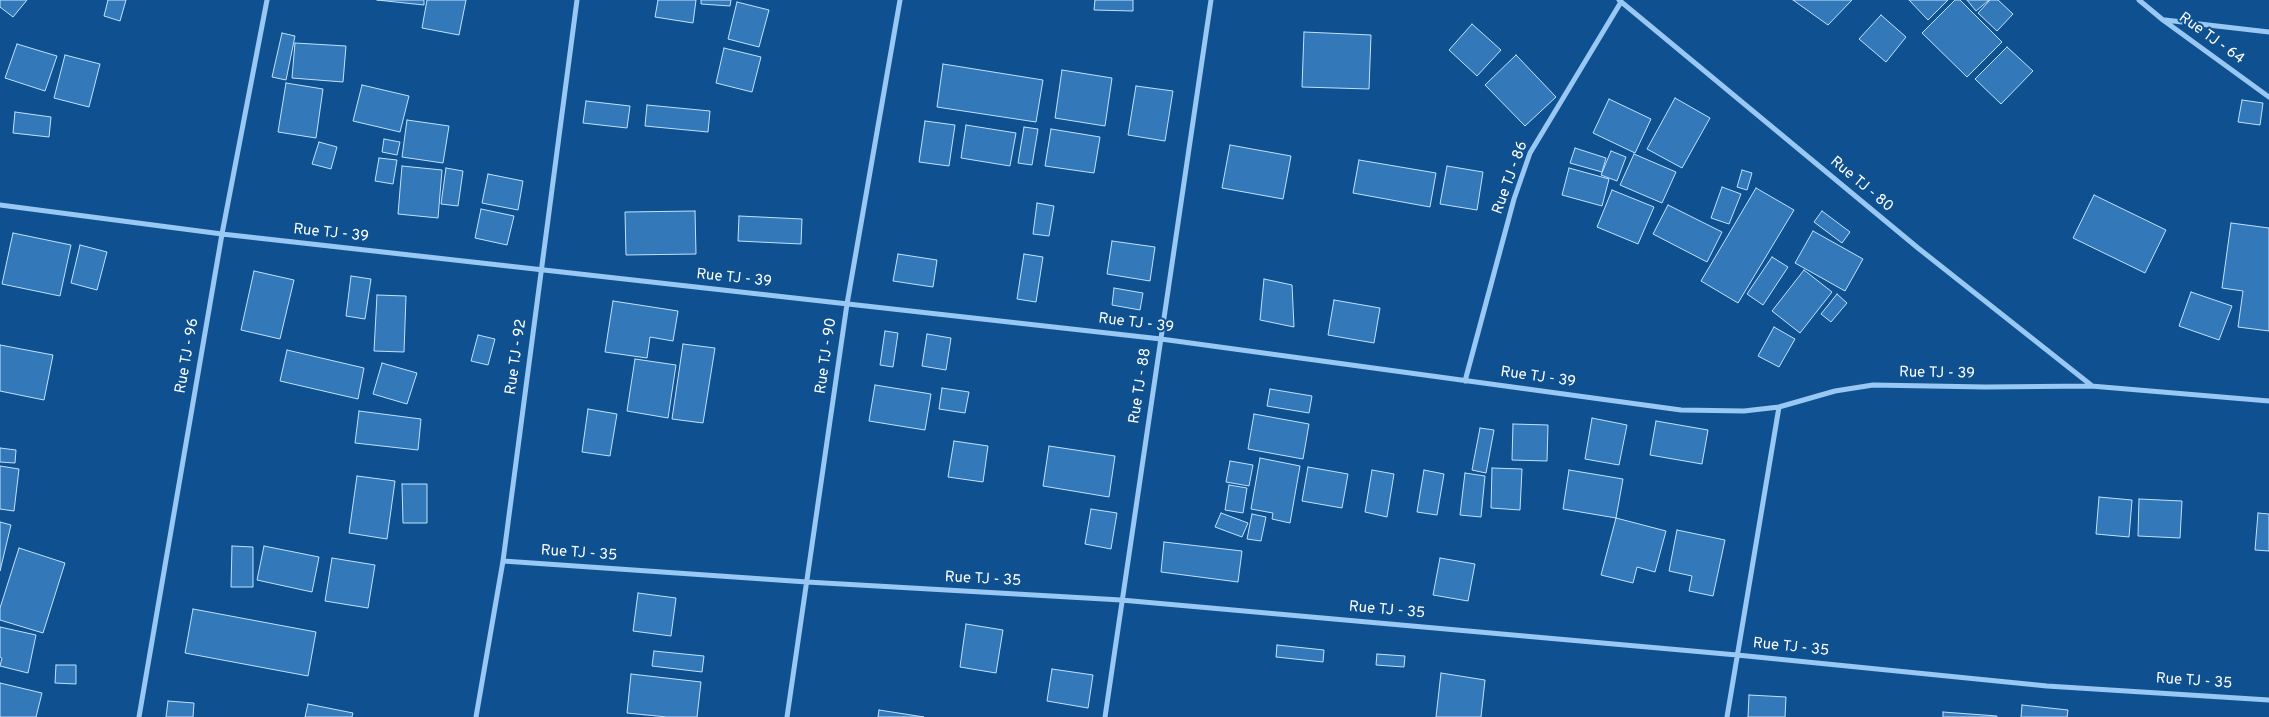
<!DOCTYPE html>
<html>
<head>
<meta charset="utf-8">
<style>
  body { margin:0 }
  canvas { display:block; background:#0f5190 }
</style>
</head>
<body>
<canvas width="2269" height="717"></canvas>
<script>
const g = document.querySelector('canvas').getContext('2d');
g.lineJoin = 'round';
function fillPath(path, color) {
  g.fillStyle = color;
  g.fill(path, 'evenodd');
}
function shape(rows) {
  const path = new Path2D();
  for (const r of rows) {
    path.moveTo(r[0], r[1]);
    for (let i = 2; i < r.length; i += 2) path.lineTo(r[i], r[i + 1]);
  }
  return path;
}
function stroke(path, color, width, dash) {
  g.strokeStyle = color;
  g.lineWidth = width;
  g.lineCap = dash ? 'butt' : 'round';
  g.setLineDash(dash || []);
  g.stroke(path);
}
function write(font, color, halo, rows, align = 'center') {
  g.font = font + ' Overpass,sans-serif';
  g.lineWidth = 4;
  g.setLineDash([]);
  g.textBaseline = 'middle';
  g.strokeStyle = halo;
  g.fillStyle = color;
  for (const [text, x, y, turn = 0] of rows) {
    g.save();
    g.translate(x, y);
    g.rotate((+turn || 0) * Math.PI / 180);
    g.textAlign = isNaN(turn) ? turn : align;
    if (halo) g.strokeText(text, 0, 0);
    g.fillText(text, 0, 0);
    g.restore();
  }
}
const building = shape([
  [0,0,27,0,13,17,0,7,0,0],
  [108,0,126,0,120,21,104,16,108,0],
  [377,0,424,0,424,5,377,0],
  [427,0,466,0,459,35,422,28,427,0],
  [658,0,696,0,693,23,655,17,658,0],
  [701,0,731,0,730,6,701,4,701,0],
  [1095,0,1133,0,1133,11,1094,10,1095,0],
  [1793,0,1852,0,1828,25,1793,0],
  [1909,0,1948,0,1928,20,1909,0],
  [1955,0,1960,0,2002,42,1967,77,1922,33,1955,0],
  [1967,0,1989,0,1976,11,1967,0],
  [1990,0,1998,0,2013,14,1997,31,1978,13,1990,0],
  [737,2,769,10,759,47,728,39,737,2],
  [1881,15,1906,37,1886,62,1859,39,1881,15],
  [1472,24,1501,50,1477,76,1449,50,1472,24],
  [1304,32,1371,35,1369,89,1302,87,1304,32],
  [282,33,295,36,286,80,272,77,282,33],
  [295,43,346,46,343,82,292,78,295,43],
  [17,44,57,56,45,91,5,78,17,44],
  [2007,47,2033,71,2001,104,1975,79,2007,47],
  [724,48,761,57,752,92,716,83,724,48],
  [65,55,100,64,89,107,54,98,65,55],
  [1516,55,1556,97,1525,126,1485,85,1516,55],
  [943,64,1043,80,1036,122,937,107,943,64],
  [1062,70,1112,78,1105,126,1055,118,1062,70],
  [286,83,323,89,316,138,278,132,286,83],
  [362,85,409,96,400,132,353,121,362,85],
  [1136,86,1173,91,1165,141,1128,135,1136,86],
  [1675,98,1710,118,1682,168,1647,149,1675,98],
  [1609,99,1651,119,1635,153,1593,133,1609,99],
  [2242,100,2263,103,2260,125,2238,122,2242,100],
  [586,101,630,106,627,128,583,123,586,101],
  [647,105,710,111,708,132,645,126,647,105],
  [15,112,51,117,49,137,13,133,15,112],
  [407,120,449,126,443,163,402,157,407,120],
  [925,121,955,125,949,166,919,162,925,121],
  [966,125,1016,133,1010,166,961,158,966,125],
  [1024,127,1038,129,1032,165,1018,163,1024,127],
  [1051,129,1100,137,1094,173,1045,166,1051,129],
  [384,139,400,142,397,155,382,152,384,139],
  [319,142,337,147,331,169,312,164,319,142],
  [1230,145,1291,156,1283,199,1222,188,1230,145],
  [1575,148,1606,158,1602,172,1570,163,1575,148],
  [1611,151,1626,157,1617,181,1601,175,1611,151],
  [1634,154,1676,172,1662,203,1620,185,1634,154],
  [379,158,397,160,393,184,375,181,379,158],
  [1359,160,1436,173,1430,207,1353,193,1359,160],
  [402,166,442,170,438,218,398,214,402,166],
  [1447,166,1483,172,1477,210,1440,204,1447,166],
  [446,168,463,171,458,206,441,204,446,168],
  [1569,168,1609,179,1602,206,1562,195,1569,168],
  [1742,170,1752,173,1747,190,1737,187,1742,170],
  [488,174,523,181,518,210,482,203,488,174],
  [1722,187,1741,194,1729,224,1711,218,1722,187],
  [1756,188,1794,210,1738,303,1701,281,1756,188],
  [1612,190,1654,207,1638,244,1597,227,1612,190],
  [2094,195,2166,230,2145,273,2073,238,2094,195],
  [1037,203,1054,206,1049,236,1033,234,1037,203],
  [1668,205,1722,232,1707,262,1653,234,1668,205],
  [481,209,514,216,507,245,475,238,481,209],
  [695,211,696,254,626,255,625,212,695,211],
  [1822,211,1850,232,1842,243,1814,222,1822,211],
  [739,216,802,219,801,244,738,241,739,216],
  [2231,223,2269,228,2269,331,2238,327,2243,291,2222,288,2231,223],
  [1813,231,1863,259,1845,291,1795,263,1813,231],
  [13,233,71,245,60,296,2,284,13,233],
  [1112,241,1155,247,1150,281,1107,274,1112,241],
  [80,245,107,252,97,290,71,283,80,245],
  [898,254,937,260,933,287,893,281,898,254],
  [1024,254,1043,257,1036,302,1017,299,1024,254],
  [1772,257,1788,267,1763,305,1747,294,1772,257],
  [1804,270,1832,292,1800,333,1772,311,1804,270],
  [254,271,294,280,280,339,241,330,254,271],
  [351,276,371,279,365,319,346,316,351,276],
  [1264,279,1292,285,1294,327,1260,320,1264,279],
  [1114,288,1143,293,1140,310,1112,305,1114,288],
  [2191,292,2232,306,2219,340,2179,326,2191,292],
  [1837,294,1847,303,1831,322,1821,314,1837,294],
  [377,295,406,296,404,352,374,351,377,295],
  [1334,300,1380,308,1374,343,1328,335,1334,300],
  [613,301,678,311,673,341,650,337,647,358,605,352,613,301],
  [1774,327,1795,339,1779,367,1758,356,1774,327],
  [885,331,898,333,893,367,880,365,885,331],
  [927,334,951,338,946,370,922,366,927,334],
  [478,335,495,339,488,365,471,361,478,335],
  [683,344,715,348,703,423,672,419,683,344],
  [0,345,53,355,44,400,0,391,0,345],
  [287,350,364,368,358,399,280,381,287,350],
  [635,359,676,365,668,418,627,411,635,359],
  [382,363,417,373,407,404,373,394,382,363],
  [875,385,931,394,925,430,869,421,875,385],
  [942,388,969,392,965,413,939,409,942,388],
  [1270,389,1312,396,1309,413,1267,406,1270,389],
  [588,409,617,414,610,456,582,452,588,409],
  [359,411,421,419,418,450,355,443,359,411],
  [1254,414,1309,424,1303,459,1248,449,1254,414],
  [1592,418,1627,425,1619,465,1585,459,1592,418],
  [1656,421,1708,430,1702,464,1650,455,1656,421],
  [1513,424,1548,425,1547,461,1512,460,1513,424],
  [1480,428,1494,430,1486,473,1472,470,1480,428],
  [954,441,988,446,983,482,948,477,954,441],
  [1049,446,1115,456,1109,497,1043,486,1049,446],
  [0,448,16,450,15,463,0,462,0,448],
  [1260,458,1300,466,1290,523,1272,519,1273,513,1251,509,1260,458],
  [1230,461,1253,465,1249,486,1226,482,1230,461],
  [0,466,19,469,14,511,0,509,0,466],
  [1308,467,1348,474,1342,508,1302,501,1308,467],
  [1492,468,1522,469,1520,510,1491,508,1492,468],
  [1372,470,1394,474,1387,517,1365,512,1372,470],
  [1424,470,1444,474,1437,515,1417,512,1424,470],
  [1569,470,1623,479,1616,518,1563,509,1569,470],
  [1465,473,1485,476,1481,517,1460,515,1465,473],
  [357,476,395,481,387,539,349,533,357,476],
  [402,484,427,484,427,523,403,523,402,484],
  [1229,485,1247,488,1243,513,1225,510,1229,485],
  [2099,497,2132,500,2129,537,2096,534,2099,497],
  [2139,499,2182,501,2180,538,2138,536,2139,499],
  [1091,509,1117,513,1111,549,1085,544,1091,509],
  [1221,513,1248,523,1242,537,1215,527,1221,513],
  [2258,513,2269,514,2269,551,2255,550,2258,513],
  [1252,514,1266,517,1261,541,1247,539,1252,514],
  [1616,518,1666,531,1655,572,1637,567,1633,583,1601,575,1616,518],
  [0,522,11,525,0,571,0,522],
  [1677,530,1725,540,1713,596,1689,591,1692,576,1669,571,1677,530],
  [1164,542,1242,551,1238,582,1161,572,1164,542],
  [232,546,253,547,253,587,231,587,232,546],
  [264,546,319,557,312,592,257,580,264,546],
  [19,548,65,563,43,633,0,620,0,608,19,548],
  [332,558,375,565,368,608,325,601,332,558],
  [1440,558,1475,564,1468,601,1433,595,1440,558],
  [638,593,676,598,671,636,633,631,638,593],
  [193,609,316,632,308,676,185,653,193,609],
  [966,624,1003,630,996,673,960,667,966,624],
  [0,627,36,635,28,673,0,666,2,658,0,657,0,627],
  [1277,645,1324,650,1323,662,1276,657,1277,645],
  [654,651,704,656,702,672,652,666,654,651],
  [1377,654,1405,656,1404,667,1376,665,1377,654],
  [56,665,76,665,76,684,55,683,56,665],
  [1052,669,1093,675,1088,708,1047,701,1052,669],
  [1441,673,1485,680,1481,717,1436,717,1441,673],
  [631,674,701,682,697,717,667,717,627,713,631,674],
  [0,683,42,693,36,717,0,717,0,683],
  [1749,695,1786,697,1785,717,1748,717,1749,695],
  [168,701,194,703,193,717,166,717,168,701],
  [308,704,353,713,352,717,305,717,308,704],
  [2022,705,2068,710,2067,717,2021,717,2022,705],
  [879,710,924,717,878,717,879,710],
  [1943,712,1997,716,1997,717,1943,717,1943,712]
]);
fillPath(building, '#3378b8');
stroke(building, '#c0e1fe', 1);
stroke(shape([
  [1619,0,1918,248,2091,385],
  [2139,0,2163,20,2269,97],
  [2165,20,2269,32],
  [0,205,222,234,1161,339,1681,410,1744,411,1779,407,1835,391,1873,385,1986,387,2091,386,2269,401],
  [1465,381,1514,199,1530,153,1621,2],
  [503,561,807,582,1121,600,1737,655,2047,686,2269,700],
  [139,717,222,234,267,0],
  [476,717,503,561,577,0],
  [787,717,847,304,900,0],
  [1105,717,1211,0],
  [1727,717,1779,407]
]), '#98c8f3', 5);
write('15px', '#fff', '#0f5190', [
  ["Rue TJ - 64",2211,39,36],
  ["Rue TJ - 86",1511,178,-70],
  ["Rue TJ - 80",1861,185,40],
  ["Rue TJ - 39",331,234,6],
  ["Rue TJ - 39",734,279,6],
  ["Rue TJ - 39",1136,324,7],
  ["Rue TJ - 96",188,356,-80],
  ["Rue TJ - 90",827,356,-82],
  ["Rue TJ - 92",517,357,-82],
  ["Rue TJ - 39",1937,374,1],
  ["Rue TJ - 39",1538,378,8],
  ["Rue TJ - 88",1141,386,-81],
  ["Rue TJ - 35",579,554,4],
  ["Rue TJ - 35",983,580,3],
  ["Rue TJ - 35",1387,611,5],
  ["Rue TJ - 35",1791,648,6],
  ["Rue TJ - 35",2194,682,4]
]);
</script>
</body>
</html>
